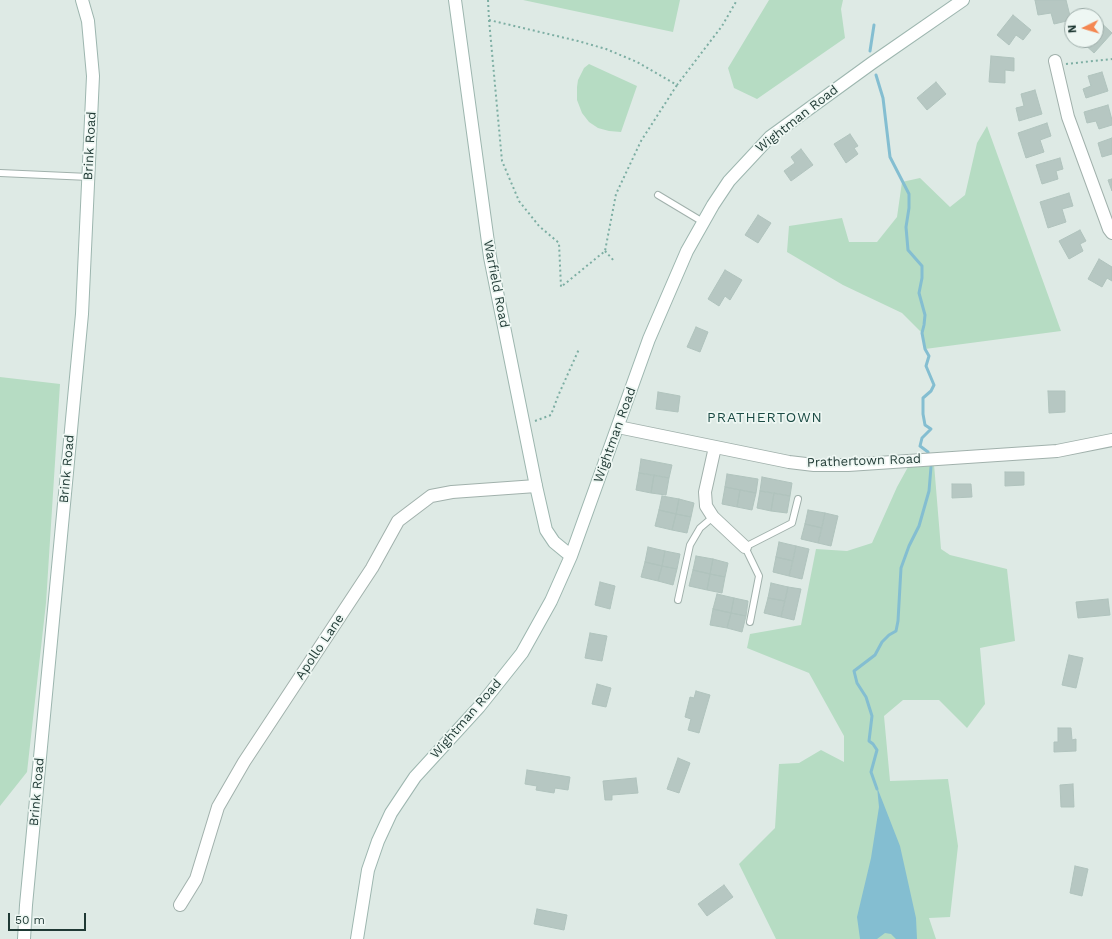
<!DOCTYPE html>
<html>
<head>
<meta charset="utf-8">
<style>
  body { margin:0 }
  #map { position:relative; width:1112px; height:939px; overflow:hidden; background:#deeae5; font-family:"Work Sans",sans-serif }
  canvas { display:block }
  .north { position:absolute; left:1064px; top:8px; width:40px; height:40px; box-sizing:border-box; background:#eef7f3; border:1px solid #9baba7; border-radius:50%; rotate:265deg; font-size:11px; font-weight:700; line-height:16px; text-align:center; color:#1f3934 }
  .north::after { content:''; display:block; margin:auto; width:14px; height:18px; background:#f48751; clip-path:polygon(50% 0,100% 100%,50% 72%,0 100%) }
  .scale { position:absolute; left:8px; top:913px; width:78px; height:18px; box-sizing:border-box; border:2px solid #1f3934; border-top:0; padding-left:5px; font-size:12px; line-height:14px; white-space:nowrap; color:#1f3934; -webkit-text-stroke:3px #eef7f3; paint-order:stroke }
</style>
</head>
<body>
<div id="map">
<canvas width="1112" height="939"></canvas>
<div class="north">N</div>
<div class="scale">50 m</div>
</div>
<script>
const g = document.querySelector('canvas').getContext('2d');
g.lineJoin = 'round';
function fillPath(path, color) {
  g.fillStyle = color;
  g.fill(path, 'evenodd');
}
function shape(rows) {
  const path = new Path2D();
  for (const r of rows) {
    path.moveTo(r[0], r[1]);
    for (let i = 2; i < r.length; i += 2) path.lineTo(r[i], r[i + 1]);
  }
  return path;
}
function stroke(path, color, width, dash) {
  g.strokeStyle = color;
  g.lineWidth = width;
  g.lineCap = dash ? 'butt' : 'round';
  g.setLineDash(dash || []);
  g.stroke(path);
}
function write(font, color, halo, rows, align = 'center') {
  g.font = font + ' "Work Sans",sans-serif';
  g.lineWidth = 3.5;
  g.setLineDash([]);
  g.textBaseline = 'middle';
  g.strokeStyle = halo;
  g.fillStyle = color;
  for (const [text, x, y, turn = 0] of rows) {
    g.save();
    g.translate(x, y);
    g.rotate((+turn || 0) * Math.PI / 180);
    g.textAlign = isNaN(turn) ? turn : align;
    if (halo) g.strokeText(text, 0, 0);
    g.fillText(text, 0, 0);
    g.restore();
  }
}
fillPath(shape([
  [523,0,680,0,673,32],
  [769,0,843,0,841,9,845,38,757,99,734,88,728,68],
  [589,64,637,86,621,132,609,131,598,128,589,122,582,113,577,100,577,87,578,80,584,68],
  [987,126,1061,331,925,349,922,333,902,313,843,285,787,252,789,226,842,218,849,242,877,242,897,217,902,182,920,178,950,207,965,195,977,143],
  [0,377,60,384,46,603,27,772,0,806],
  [934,464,941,549,950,555,1007,569,1015,641,980,648,985,704,967,728,939,700,903,700,884,716,890,781,948,779,958,846,950,917,929,918,936,939,776,939,739,864,775,828,779,764,799,763,821,750,844,762,844,736,809,673,747,648,750,634,801,625,816,549,847,551,872,543,897,487,908,467]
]), '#b6dcc3');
fillPath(shape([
  [877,787,900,846,916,918,917,939,896,939,891,934,885,933,877,939,860,939,857,917,871,858,879,807]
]), '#84bed1');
stroke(shape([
  [870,51,874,25],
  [876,75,883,98,890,157,909,194,909,208,906,227,908,250,922,266,922,278,919,293,925,315,924,325,922,333,925,349,929,356,926,366,934,385,931,391,923,398,923,414,925,425,931,429,922,438,920,446,928,452,929,456],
  [877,789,871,772,877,750,873,744,869,741,872,716,866,697,857,683,854,671,875,655,882,642,889,635,896,631,898,621,901,568,909,546,919,526,929,491,931,467]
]), '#84bed1', 3);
const building = shape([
  [1035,0,1066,0,1071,20,1054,24,1051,13,1038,15,1035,0],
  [1013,15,1031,30,1023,40,1016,35,1009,45,997,35,1013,15],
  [1096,18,1112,33,1094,53,1082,42,1083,40,1096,40,1096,18],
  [991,56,1014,58,1014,71,1005,70,1005,83,989,82,991,56],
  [1102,72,1108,91,1086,98,1083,89,1091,86,1088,76,1102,72],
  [936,82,946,94,927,110,917,98,936,82],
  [1035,90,1042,114,1019,121,1016,108,1024,106,1021,94,1035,90],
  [1108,105,1112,120,1112,125,1099,129,1096,121,1087,123,1084,112,1108,105],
  [1047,123,1051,136,1040,140,1044,152,1026,158,1018,133,1047,123],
  [850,134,858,146,854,148,858,154,846,163,834,144,850,134],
  [1112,138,1112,154,1102,157,1098,143,1112,138],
  [801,149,813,165,791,181,784,171,795,163,791,157,801,149],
  [1060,158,1063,169,1056,171,1058,179,1042,184,1036,165,1060,158],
  [1112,179,1112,191,1108,180,1112,179],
  [1069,193,1073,206,1062,209,1066,222,1048,228,1040,202,1069,193],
  [758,215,771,223,758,243,745,235,758,215],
  [1080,230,1086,241,1080,244,1083,251,1069,259,1059,241,1080,230],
  [1099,259,1112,267,1112,281,1107,278,1102,287,1088,279,1099,259],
  [725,270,742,280,730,300,725,296,719,306,708,299,725,270],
  [696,327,708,332,700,352,687,347,696,327],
  [1048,391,1065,391,1065,412,1049,413,1048,391],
  [658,392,680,396,678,412,656,409,658,392],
  [641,459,672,465,669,478,639,473,641,459],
  [1005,472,1024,472,1024,485,1005,486,1005,472],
  [639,473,654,475,651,493,636,490,639,473],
  [727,474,758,479,756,493,725,487,727,474],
  [654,475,669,478,666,495,651,493,654,475],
  [762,477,792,483,790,496,760,491,762,477],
  [952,484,971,484,972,497,952,498,952,484],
  [725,487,740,490,737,507,722,504,725,487],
  [740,490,756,493,752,510,737,507,740,490],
  [760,491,774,493,771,511,757,508,760,491],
  [774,493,790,496,787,513,771,511,774,493],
  [662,496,679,499,676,514,659,510,662,496],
  [679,499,694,503,691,517,676,514,679,499],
  [659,510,676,514,672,530,655,526,659,510],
  [808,510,825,513,822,528,805,524,808,510],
  [825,513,838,516,831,546,818,543,825,513],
  [676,514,691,517,687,533,672,530,676,514],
  [805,524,822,528,818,543,801,539,805,524],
  [779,542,796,546,793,561,776,557,779,542],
  [796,546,809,549,802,579,789,576,796,546],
  [648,547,665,551,662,566,645,562,648,547],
  [665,551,680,554,677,569,662,566,665,551],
  [696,556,713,559,710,574,693,570,696,556],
  [776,557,793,561,789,576,773,572,776,557],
  [713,559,728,563,725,577,710,574,713,559],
  [645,562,662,566,658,581,641,577,645,562],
  [662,566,677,569,673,585,658,581,662,566],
  [693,570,710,574,707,590,689,586,693,570],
  [710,574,725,577,722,593,707,590,710,574],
  [600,582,615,586,610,609,595,605,600,582],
  [771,583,788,587,785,601,768,598,771,583],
  [788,587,801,589,794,620,781,617,788,587],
  [717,594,734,598,731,613,713,609,717,594],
  [734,598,748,601,746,616,731,613,734,598],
  [768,598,785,601,781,617,764,613,768,598],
  [1108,599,1110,615,1078,618,1076,602,1108,599],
  [713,609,731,613,727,628,710,625,713,609],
  [731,613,746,616,742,632,727,628,731,613],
  [590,633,607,636,602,661,585,658,590,633],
  [1069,655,1083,658,1076,688,1062,685,1069,655],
  [597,684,611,688,606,707,592,704,597,684],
  [696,691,710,695,699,733,688,730,691,719,685,717,690,697,694,698,696,691],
  [1058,728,1071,728,1072,740,1076,739,1076,751,1054,752,1054,742,1058,742,1058,728],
  [678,758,690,763,679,793,667,789,678,758],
  [527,770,570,777,568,790,555,788,554,793,536,790,537,786,525,784,527,770],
  [636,778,638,793,612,795,612,800,605,800,603,781,636,778],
  [1073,784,1074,807,1061,807,1060,785,1073,784],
  [1075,866,1088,869,1082,896,1070,893,1075,866],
  [724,885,733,897,707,916,698,904,724,885],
  [537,909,567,915,564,930,534,924,537,909]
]);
fillPath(building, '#b6c7c2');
stroke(building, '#b0c3bd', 1);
const lane = shape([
  [0,173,89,177],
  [658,195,703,222],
  [678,600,690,545,700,528,713,517],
  [750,622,759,576,745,547,792,523,798,499]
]);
const street = shape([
  [1055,61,1068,117,1109,229,1112,233],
  [618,427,789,462,814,465,848,465,1057,451,1112,440],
  [715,447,705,492,706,506,713,517,745,547],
  [180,905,196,879,218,807,244,762,372,568,398,521,431,496,452,492,536,486]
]);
const secondary = shape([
  [455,0,490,257,536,486,546,530,554,542,571,556],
  [24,939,26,905,82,314,93,76,88,21,82,0],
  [357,939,368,870,378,841,391,813,415,777,479,707,522,653,551,601,571,556,649,339,687,251,713,205,729,181,770,137,872,63,963,0]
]);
stroke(lane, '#a1b1ac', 8);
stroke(street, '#a1b1ac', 14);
stroke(secondary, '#9db6af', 14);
stroke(shape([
  [488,0,489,20,578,41,606,49,637,62,677,85,722,26,737,0],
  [489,20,502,161,519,201,539,226,559,243,561,287,605,251,616,194,641,141,677,85],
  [1066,64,1112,59],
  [605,251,615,262],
  [535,421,551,415,558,396,579,349]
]), '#7daea3', 2, [2, 3]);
stroke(lane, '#fff', 6);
stroke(street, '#fff', 12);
stroke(secondary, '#fff', 12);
write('13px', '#1f3934', '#eef7f3', [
  ["Wightman Road",797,119,-38],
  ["Brink Road",90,146,-87],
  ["Warfield Road",496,284,79],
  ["Wightman Road",615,435,-70],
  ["Prathertown Road",864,461,-2],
  ["Brink Road",67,469,-85],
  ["Apollo Lane",320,647,-56],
  ["Wightman Road",466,719,-49],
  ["Brink Road",37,792,-85]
]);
g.letterSpacing = '1px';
write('14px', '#1b4b44', '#eef7f3', [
  ["PRATHERTOWN",765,418]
]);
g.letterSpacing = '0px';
</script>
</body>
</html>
